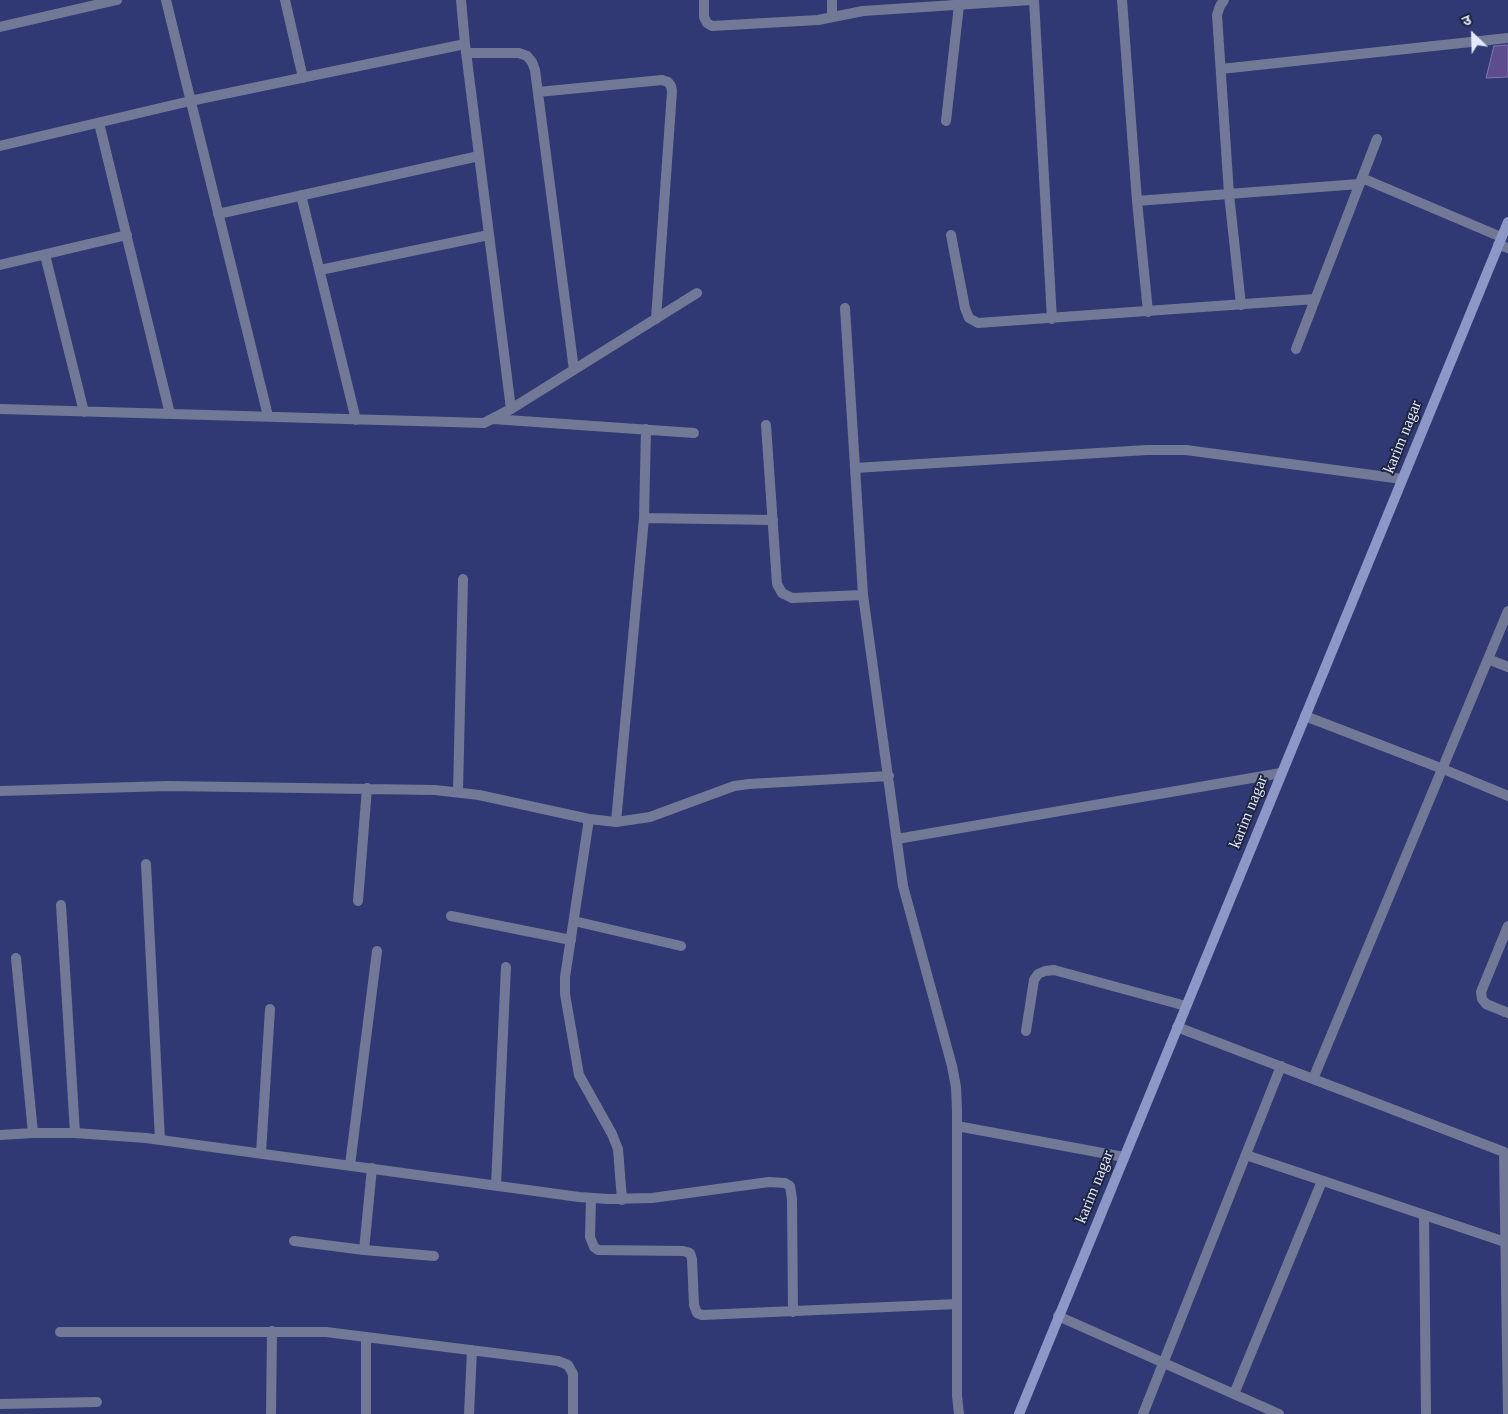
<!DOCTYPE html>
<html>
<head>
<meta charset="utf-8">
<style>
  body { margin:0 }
  #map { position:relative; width:1508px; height:1414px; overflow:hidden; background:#303973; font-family:"Times New Roman","Noto Sans Devanagari",serif }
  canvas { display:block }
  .north { position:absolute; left:1448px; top:10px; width:50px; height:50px; -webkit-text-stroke:4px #1e243e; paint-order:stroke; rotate:336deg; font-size:14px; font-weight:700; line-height:20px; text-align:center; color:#e3e9ff }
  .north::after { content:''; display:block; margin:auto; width:18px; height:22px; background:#e3e9ff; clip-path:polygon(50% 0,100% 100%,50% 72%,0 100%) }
</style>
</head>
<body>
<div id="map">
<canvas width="1508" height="1414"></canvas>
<div class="north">उ</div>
</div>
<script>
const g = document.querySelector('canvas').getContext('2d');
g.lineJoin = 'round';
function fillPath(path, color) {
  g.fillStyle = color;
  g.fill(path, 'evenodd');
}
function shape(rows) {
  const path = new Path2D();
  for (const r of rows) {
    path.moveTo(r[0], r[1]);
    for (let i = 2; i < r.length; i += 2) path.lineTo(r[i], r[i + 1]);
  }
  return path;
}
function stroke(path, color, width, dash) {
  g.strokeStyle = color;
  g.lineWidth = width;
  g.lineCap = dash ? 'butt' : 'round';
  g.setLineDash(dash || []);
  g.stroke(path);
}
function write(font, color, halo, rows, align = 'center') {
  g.font = font + ' "Times New Roman",serif';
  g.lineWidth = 4;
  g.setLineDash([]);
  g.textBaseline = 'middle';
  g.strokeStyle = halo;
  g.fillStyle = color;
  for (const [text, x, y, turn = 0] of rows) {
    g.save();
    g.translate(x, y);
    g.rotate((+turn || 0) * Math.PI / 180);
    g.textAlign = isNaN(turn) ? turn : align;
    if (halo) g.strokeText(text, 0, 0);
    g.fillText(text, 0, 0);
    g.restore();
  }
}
const building = shape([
  [1508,45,1508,77,1486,78,1494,46,1508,45]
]);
fillPath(building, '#5e4d8e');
stroke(building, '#8474b7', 1);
stroke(shape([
  [166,0,268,416],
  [285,0,303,78],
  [461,0,465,44,511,409],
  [704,0,704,17,707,23,712,26,818,20,863,11,1031,0],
  [832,0,832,17],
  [1034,0,1052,319],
  [1122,0,1137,201,1148,312],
  [1224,0,1220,6,1217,15,1229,194,1241,305],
  [0,27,117,0],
  [466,53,519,53,527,56,532,62,535,70,574,370],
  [1221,69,1508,38],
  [538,92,662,80,668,82,671,86,672,91,656,319],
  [946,121,959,5],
  [99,123,170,414],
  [0,146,190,101,465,44],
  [1362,178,1501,237],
  [301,195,356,420],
  [1137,201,1359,184],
  [218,214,479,156],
  [951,235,965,308,969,318,978,323,1315,299],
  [1498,245,1508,248],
  [45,255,84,412],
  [0,265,127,235],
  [320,270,489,235],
  [845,308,863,595,903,886,952,1066,956,1087,957,1110,957,1396,959,1414],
  [1296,349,1377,139],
  [0,409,484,423,511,409,697,293],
  [493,419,694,433],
  [766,425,777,584,782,593,792,598,863,595],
  [855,468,1147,450,1186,450,1402,479],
  [644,518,773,520],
  [1488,659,1508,667],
  [1305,716,1443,769,1508,796],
  [0,791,168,786,435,790,479,795,589,819,616,822,650,817,734,786,749,784,889,776],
  [458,792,463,579],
  [589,819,565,977,565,994,579,1075,612,1134,618,1149,622,1200],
  [616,822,644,518,646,429],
  [897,839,1281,773],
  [146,864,160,1140],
  [358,901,367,788],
  [61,905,75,1133],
  [451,916,571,940],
  [574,921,681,946],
  [1508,926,1481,992,1482,999,1486,1004,1508,1013],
  [16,958,33,1133],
  [1177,1027,1504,1152,1508,1414],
  [1026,1031,1034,980,1038,974,1045,971,1054,970,1186,1006],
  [1313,1079,1508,611],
  [957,1126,1124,1157],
  [0,1135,33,1133,75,1133,146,1138,579,1197,608,1199,652,1198,769,1182,785,1183,790,1186,792,1199,793,1312],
  [261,1153,270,1009],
  [1246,1155,1505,1242],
  [350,1165,377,951],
  [496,1185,506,967],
  [591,1198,590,1237,594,1247,598,1250,683,1251,690,1253,692,1259,694,1305,697,1313,702,1315,957,1304],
  [1424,1215,1426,1414],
  [294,1241,364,1250,434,1256],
  [364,1250,372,1168],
  [1058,1316,1279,1414],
  [60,1332,326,1332,558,1361,568,1365,573,1374,573,1414],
  [366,1337,366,1414],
  [1234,1394,1322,1181],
  [0,1404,97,1402],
  [271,1414,272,1331],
  [469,1414,472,1350],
  [1143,1414,1281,1066]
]), '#727996', 10);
stroke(shape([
  [1019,1414,1508,222]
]), '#8e98c6', 10);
write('16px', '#e3e9ff', '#1e243e', [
  ["karim nagar",1403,437,-68],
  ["karim nagar",1249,812,-68],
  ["karim nagar",1095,1187,-68]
]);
</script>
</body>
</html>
